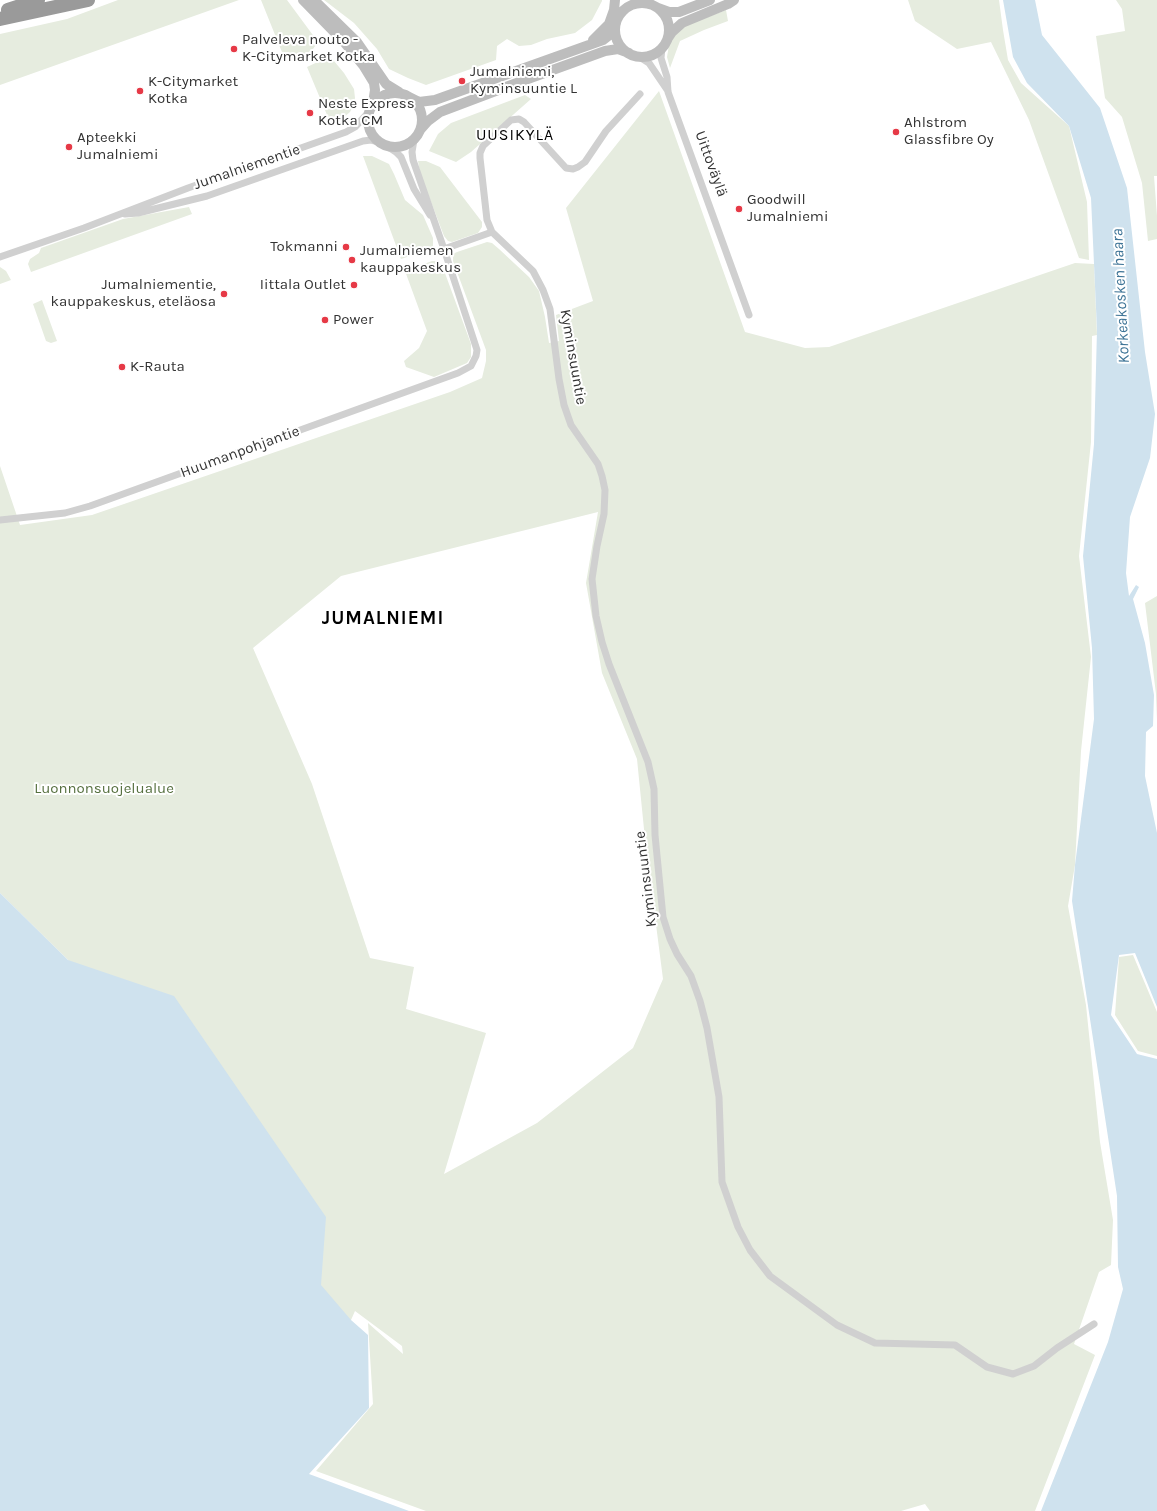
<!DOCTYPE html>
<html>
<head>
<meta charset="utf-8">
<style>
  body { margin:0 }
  canvas { display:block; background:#fff }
</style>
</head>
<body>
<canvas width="1157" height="1511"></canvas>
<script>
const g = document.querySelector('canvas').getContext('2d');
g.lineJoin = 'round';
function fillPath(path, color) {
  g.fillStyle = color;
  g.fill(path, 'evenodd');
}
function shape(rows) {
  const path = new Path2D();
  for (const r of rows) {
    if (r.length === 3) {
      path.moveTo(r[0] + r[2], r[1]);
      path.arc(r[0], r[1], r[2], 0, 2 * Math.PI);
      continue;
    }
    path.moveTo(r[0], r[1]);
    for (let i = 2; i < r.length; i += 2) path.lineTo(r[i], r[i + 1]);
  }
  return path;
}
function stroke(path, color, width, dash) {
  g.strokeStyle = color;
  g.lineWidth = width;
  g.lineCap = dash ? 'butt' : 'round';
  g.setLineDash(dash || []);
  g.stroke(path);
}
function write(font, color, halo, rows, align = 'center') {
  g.font = font + ' Karla,sans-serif';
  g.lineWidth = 4;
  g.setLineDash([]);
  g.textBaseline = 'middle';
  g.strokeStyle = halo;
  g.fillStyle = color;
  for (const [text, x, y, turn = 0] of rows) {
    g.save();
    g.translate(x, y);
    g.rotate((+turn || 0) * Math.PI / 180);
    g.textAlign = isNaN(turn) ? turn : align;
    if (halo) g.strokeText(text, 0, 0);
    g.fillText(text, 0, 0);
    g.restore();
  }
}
fillPath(shape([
  [118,0,239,0,0,85,0,34,67,19],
  [261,0,287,0,318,42,313,49,303,56,286,62],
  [324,0,602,0,602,1,592,20,575,33,547,39,531,45,519,46,507,39,497,46,496,60,426,85,408,78,389,69,377,49,354,23],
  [908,0,999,0,1003,30,1008,60,1021,83,1069,126,1087,202,1089,260,1079,258,1029,120,991,42,957,49,915,21],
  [1116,0,1157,0,1157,176,1154,176,1157,216,1157,239,1148,241,1142,183,1122,117,1105,98,1096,36,1125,31,1122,9],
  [726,10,728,21,704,30,680,41,670,68,667,57,669,45,674,35,682,27],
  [329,55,344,73,354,89,355,98,353,106,350,112,343,118,330,122,307,67,324,59],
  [659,91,745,332,805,348,829,347,1075,263,1094,264,1097,335,1092,336,1091,442,1079,556,1091,657,1081,751,1075,865,1068,906,1086,1005,1100,1142,1113,1220,1111,1265,1099,1272,1074,1344,1095,1355,1035,1511,930,1511,925,1504,901,1511,426,1511,316,1471,373,1404,368,1323,403,1354,402,1346,355,1311,351,1320,313,1328,68,960,0,893,0,466,20,525,92,515,450,392,482,378,486,361,486,350,453,261,453,254,457,252,487,242,492,243,499,249,529,277,539,291,545,317,549,343,559,341,556,315,593,301,566,208],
  [598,512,586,583,602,673,637,759,645,839,663,979,633,1048,537,1123,444,1174,486,1033,406,1009,414,967,370,958,312,784,253,648,341,576],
  [525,95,531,99,471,152,456,162,429,151,438,134,451,123],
  [363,156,372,156,389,164,394,174,405,200,423,215,433,238,433,246,428,250,401,259],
  [418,161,426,161,440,167,482,222,482,227,478,233,452,242,448,241,444,236,420,173],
  [189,207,192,214,31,272,28,264,30,259,39,253,41,248,123,219],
  [432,261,437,261,442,265,471,344,471,357,467,363,434,377,406,367,404,361,419,348,427,331,405,271],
  [0,267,6,271,11,280,0,284],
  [42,300,57,341,51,343,46,341,33,304],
  [1157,596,1157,720,1156,694,1145,603],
  [1133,955,1157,1012,1157,1056,1138,1051,1115,1015,1119,957]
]), '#e6ecdf');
fillPath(shape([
  [1003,0,1035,0,1042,35,1100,108,1127,188,1145,352,1155,414,1150,458,1130,517,1126,573,1129,596,1136,585,1139,587,1133,599,1145,643,1154,695,1153,726,1146,732,1145,776,1157,833,1157,1007,1135,953,1119,955,1111,1015,1137,1054,1157,1059,1157,1511,1041,1511,1108,1342,1123,1289,1118,1267,1117,1196,1072,901,1075,865,1094,719,1092,648,1083,556,1094,444,1097,330,1091,198,1069,126,1027,83,1013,57],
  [0,893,68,960,174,996,326,1217,321,1285,351,1320,368,1335,369,1408,309,1474,409,1511,0,1511]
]), '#cfe2ee');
stroke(shape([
  [662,48,661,58,667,77,668,92,749,315],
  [638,56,649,63,668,91],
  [640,94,606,131,585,162,578,167,573,169,566,168,524,122,519,119,511,120,483,146,480,153,480,158,487,220,492,232,533,271,543,290,550,309,559,379,564,405,571,425,598,464,602,476,605,490,604,514,597,546,592,579,596,616,602,642,609,664,648,762,654,789,655,835,663,917,670,939,677,954,691,976,700,1001,707,1028,719,1097,722,1182,738,1227,750,1250,770,1276,837,1325,875,1343,955,1345,987,1367,1013,1374,1034,1366,1057,1348,1094,1324],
  [387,146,396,152,401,157,414,189,430,215],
  [125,214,138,213,207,196,363,141,371,140,379,142],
  [444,249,492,232],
  [0,257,84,228,188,188,346,132,355,127,369,112],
  [0,520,65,513,90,506,458,373,471,366,476,356,477,350,444,249,413,160,412,152,414,140]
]), '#d0d0d0', 7);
stroke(shape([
  [303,0,345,43,363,65,374,83,375,90,373,103],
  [314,0,357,42,386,84,399,92],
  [642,30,27],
  [658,8,669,12,679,12,710,0],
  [668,38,672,32,682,23,728,4,734,0],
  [593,40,609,24,614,10,615,0],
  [395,120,27],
  [409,97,419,102,435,100,603,40,612,33,616,23],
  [420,130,428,121,440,112,514,84,605,51,618,49,629,53]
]), '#bdbdbd', 10);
stroke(shape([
  [8,10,38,0],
  [0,19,88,0]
]), '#9a9a9a', 14);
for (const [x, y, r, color] of [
  [234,49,4,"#e63946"],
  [462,81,4,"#e63946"],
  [140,91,4,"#e63946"],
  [310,113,4,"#e63946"],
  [896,132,4,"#e63946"],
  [69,147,4,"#e63946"],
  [739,209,4,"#e63946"],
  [346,247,4,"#e63946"],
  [352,260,4,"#e63946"],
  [354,285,4,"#e63946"],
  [224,294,4,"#e63946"],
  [325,320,4,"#e63946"],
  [122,367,4,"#e63946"]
]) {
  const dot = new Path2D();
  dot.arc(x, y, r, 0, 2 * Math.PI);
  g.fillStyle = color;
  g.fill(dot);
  stroke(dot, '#fff', 1.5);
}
write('15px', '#333', '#fff', [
  ["Palveleva nouto -",242,40],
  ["K-Citymarket Kotka",242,57],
  ["Jumalniemi,",470,72],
  ["Kyminsuuntie L",470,89],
  ["K-Citymarket",148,82],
  ["Kotka",148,99],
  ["Neste Express",318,104],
  ["Kotka CM",318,121],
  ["Ahlstrom",904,123],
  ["Glassfibre Oy",904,140],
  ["Apteekki",77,138],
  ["Jumalniemi",77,155],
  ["Goodwill",747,200],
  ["Jumalniemi",747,217],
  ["Tokmanni",338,247,"right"],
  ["Jumalniemen",360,251],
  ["kauppakeskus",360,268],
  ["Jumalniementie,",216,285,"right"],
  ["kauppakeskus, eteläosa",216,302,"right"],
  ["Iittala Outlet",346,285,"right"],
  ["Power",333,320],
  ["K-Rauta",130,367]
], 'left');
write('15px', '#333', '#fff', [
  ["Uittoväylä",711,164,70],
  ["Jumalniementie",247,167,-19],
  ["Kyminsuuntie",573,357,80],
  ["Huumanpohjantie",240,452,-20],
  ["Kyminsuuntie",646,879,-97]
]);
write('15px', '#56703f', '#fff', [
  ["Luonnonsuojelualue",104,789]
]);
g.letterSpacing = '1px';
write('16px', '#000', '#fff', [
  ["UUSIKYLÄ",515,135]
]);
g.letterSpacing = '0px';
write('italic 16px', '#3f7597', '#fff', [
  ["Korkeakosken haara",1121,296,-93]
]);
g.letterSpacing = '1px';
write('bold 19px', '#000', '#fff', [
  ["JUMALNIEMI",383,619]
]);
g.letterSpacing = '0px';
</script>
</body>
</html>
